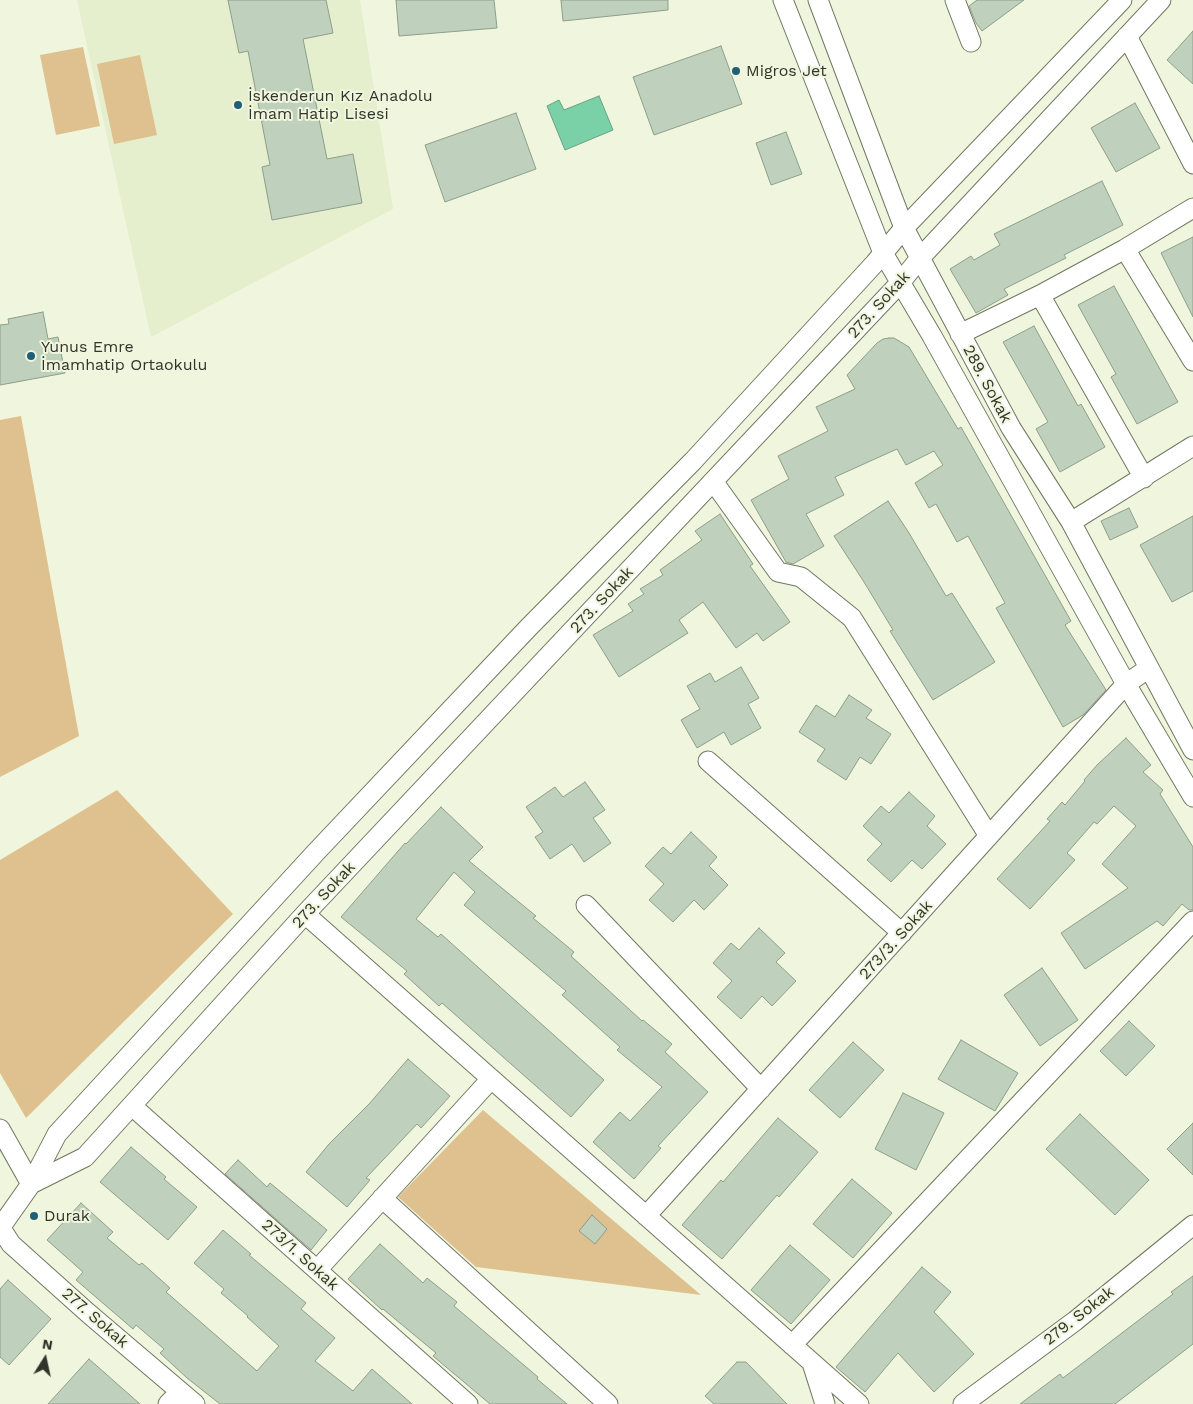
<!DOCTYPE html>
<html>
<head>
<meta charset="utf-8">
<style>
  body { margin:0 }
  #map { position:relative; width:1193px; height:1404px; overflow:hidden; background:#eff6dd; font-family:"Work Sans",sans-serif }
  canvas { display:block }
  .north { position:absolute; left:20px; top:1334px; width:50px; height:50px; -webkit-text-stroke:4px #eff6dd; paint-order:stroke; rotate:10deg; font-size:14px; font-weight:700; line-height:20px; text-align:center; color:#32342b }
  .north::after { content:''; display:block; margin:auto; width:18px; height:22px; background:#32342b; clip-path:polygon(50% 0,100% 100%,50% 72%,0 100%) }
</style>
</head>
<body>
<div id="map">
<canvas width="1193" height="1404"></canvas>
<div class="north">N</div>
</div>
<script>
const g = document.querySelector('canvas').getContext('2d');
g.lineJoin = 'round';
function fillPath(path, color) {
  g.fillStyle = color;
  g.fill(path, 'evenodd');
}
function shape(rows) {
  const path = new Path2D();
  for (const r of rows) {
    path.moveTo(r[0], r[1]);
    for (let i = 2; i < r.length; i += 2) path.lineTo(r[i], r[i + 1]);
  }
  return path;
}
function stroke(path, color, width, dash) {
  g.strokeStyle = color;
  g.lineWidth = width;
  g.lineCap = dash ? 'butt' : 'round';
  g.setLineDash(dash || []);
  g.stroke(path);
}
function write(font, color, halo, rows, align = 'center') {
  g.font = font + ' "Work Sans",sans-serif';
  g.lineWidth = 4;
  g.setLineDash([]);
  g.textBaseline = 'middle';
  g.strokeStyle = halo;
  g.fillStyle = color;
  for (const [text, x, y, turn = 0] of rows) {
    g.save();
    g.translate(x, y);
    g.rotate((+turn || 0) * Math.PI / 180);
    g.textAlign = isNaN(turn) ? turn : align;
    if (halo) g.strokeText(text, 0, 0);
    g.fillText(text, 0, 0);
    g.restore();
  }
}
fillPath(shape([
  [77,0,360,0,393,209,151,337]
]), '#e5eecd');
fillPath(shape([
  [83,47,100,126,56,135,40,55],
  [140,55,157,135,114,144,97,64],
  [21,416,79,736,0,777,0,420],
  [117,790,233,914,26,1118,0,1073,0,860],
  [483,1110,701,1295,476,1267,398,1197]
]), '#dfc08f');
const water = shape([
  [599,96,613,130,565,150,547,106,559,100,564,110,599,96]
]);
fillPath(water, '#7bd1a7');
stroke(water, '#65a282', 1);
const building = shape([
  [228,0,326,0,333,33,303,39,327,159,353,154,362,203,272,220,262,167,270,165,248,51,239,53,228,0],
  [396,0,494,0,497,28,399,36,396,0],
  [561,0,668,0,668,10,563,21,561,0],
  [977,0,1024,0,982,31,976,23,969,6,977,0],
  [1193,31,1193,84,1167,60,1193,31],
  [721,46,742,104,654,135,633,77,721,46],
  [1135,103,1160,148,1116,172,1091,128,1135,103],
  [516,113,536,169,445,202,425,145,516,113],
  [786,132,802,174,771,185,756,143,786,132],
  [1102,181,1123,225,1064,255,1066,258,1004,289,1008,295,976,313,950,269,971,256,974,260,1000,245,994,234,1102,181],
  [1193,237,1193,317,1161,253,1193,237],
  [1114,286,1178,402,1137,424,1111,377,1116,374,1078,305,1114,286],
  [43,312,48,339,58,337,65,373,0,385,0,325,9,324,8,319,43,312],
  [1034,326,1078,406,1081,404,1105,447,1060,472,1036,429,1048,422,1003,342,1034,326],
  [889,338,894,338,909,347,958,429,961,427,1071,621,1065,625,1106,690,1083,715,1063,727,996,608,1005,603,968,536,957,542,936,504,929,508,915,483,943,465,934,451,906,465,897,449,835,477,844,495,806,514,824,546,793,564,786,562,751,500,789,479,778,456,828,431,816,407,855,389,847,375,877,343,883,339,889,338],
  [888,501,909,533,946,596,952,593,995,662,933,700,890,631,893,630,864,582,834,536,888,501],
  [1129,508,1138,527,1110,540,1101,521,1129,508],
  [720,514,753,564,750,566,790,622,763,641,757,633,736,648,703,602,679,620,688,633,619,677,593,635,633,611,628,604,644,594,640,589,663,575,660,570,702,540,695,531,720,514],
  [1193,516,1193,591,1172,602,1140,545,1193,516],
  [741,667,759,698,748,704,761,728,731,745,724,732,697,748,681,720,700,709,687,686,710,673,715,682,741,667],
  [849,695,872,710,866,718,891,734,871,764,860,757,846,780,817,761,825,749,799,732,816,705,835,717,849,695],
  [1126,738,1151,765,1143,772,1163,790,1160,794,1193,847,1193,910,1189,910,1182,904,1163,926,1157,921,1085,969,1061,933,1128,888,1102,864,1136,826,1114,806,1097,824,1094,822,1067,853,1075,860,1030,909,997,879,1050,821,1047,819,1062,802,1065,805,1085,781,1084,780,1097,765,1126,738],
  [585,782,605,810,593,818,611,843,584,862,572,844,550,859,535,837,543,832,526,807,555,787,563,797,585,782],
  [909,792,935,816,927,826,946,844,922,869,912,860,891,882,867,860,882,844,863,826,881,806,889,813,909,792],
  [441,807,483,847,469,861,536,916,533,918,574,952,571,956,642,1021,643,1020,672,1044,665,1052,708,1092,658,1146,661,1148,634,1179,593,1142,620,1112,630,1121,662,1087,617,1050,620,1047,562,995,566,991,464,905,475,892,454,872,416,919,438,937,441,934,604,1080,571,1117,442,1003,439,1006,404,974,407,971,341,917,405,843,406,844,441,807],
  [691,832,717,857,709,866,728,885,704,910,694,900,673,922,649,900,664,884,645,866,663,847,671,854,691,832],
  [759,928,785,953,776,962,796,981,772,1006,762,996,741,1019,717,997,732,981,713,963,731,943,739,950,759,928],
  [1042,968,1078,1020,1040,1046,1004,995,1042,968],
  [1129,1021,1155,1046,1126,1076,1100,1051,1129,1021],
  [961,1040,1018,1073,995,1111,938,1079,961,1040],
  [853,1042,884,1070,840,1118,809,1090,853,1042],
  [408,1059,450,1096,421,1128,417,1124,366,1178,370,1180,347,1207,306,1172,329,1144,369,1104,408,1059],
  [903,1093,944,1113,916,1170,875,1149,903,1093],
  [1080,1114,1149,1180,1115,1215,1046,1149,1080,1114],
  [778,1118,818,1152,779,1197,777,1195,722,1259,682,1225,721,1180,723,1182,778,1118],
  [1193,1123,1193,1175,1167,1149,1193,1123],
  [131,1147,166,1177,164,1179,197,1207,168,1240,100,1182,131,1147],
  [238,1160,267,1187,270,1183,327,1230,311,1250,225,1174,238,1160],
  [852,1179,892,1213,853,1258,813,1224,852,1179],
  [81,1203,113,1232,107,1238,139,1265,142,1263,170,1288,166,1292,257,1371,279,1346,247,1317,248,1316,221,1293,224,1289,194,1263,223,1230,251,1254,249,1255,306,1303,301,1309,335,1338,315,1361,353,1391,372,1369,412,1404,220,1404,187,1378,160,1353,164,1349,136,1325,133,1329,76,1280,83,1272,47,1240,81,1203],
  [592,1215,607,1229,595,1244,579,1231,592,1215],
  [380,1244,423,1283,427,1278,457,1302,454,1306,538,1377,537,1379,567,1404,490,1404,433,1356,436,1353,383,1309,382,1310,348,1279,380,1244],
  [790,1245,830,1280,791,1324,751,1290,790,1245],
  [922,1267,951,1292,934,1312,974,1354,934,1392,898,1353,865,1392,836,1367,922,1267],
  [1193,1276,1193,1344,1115,1404,1020,1404,1060,1374,1063,1378,1173,1294,1171,1292,1193,1276],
  [8,1280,51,1319,9,1365,0,1357,0,1289,8,1280],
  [89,1359,140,1404,48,1404,89,1359],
  [737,1362,746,1362,787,1404,714,1404,705,1396,737,1362]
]);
fillPath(building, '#bfd0bc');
stroke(building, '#8d9e8a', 1);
const minor = shape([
  [783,0,883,253,932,336,1126,684,1193,797],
  [818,0,904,228,1011,428,1071,522,1193,750],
  [955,0,971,42],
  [1127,36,1193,164],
  [1125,249,1193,361],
  [1040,295,1144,478],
  [960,334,1040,295,1125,249,1193,208],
  [713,481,778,572,801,577,852,618,989,836],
  [1071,522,1193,446],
  [708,761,902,933],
  [586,905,761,1089],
  [305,914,859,1404],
  [132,1106,468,1404],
  [0,1129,31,1184],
  [31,1184,85,1157,305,914,900,283,920,258,1161,0],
  [382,1198,608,1404],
  [646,1216,1126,684,1149,668],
  [0,1227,11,1244,88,1313,195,1404],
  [0,1228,31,1184,57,1134,317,851,529,627,693,461,875,263,904,228,1122,0],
  [317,1270,491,1079],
  [792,1345,1193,921],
  [812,1363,825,1404],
  [168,1404,180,1392],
  [963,1404,1075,1321,1193,1225]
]);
stroke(minor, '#717760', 21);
stroke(minor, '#fff', 19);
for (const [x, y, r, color] of [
  [736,71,5,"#205f75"],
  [238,105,5,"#205f75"],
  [31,356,5,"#205f75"],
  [34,1216,5,"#205f75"]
]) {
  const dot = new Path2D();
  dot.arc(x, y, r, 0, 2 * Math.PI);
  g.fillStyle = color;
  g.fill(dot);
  stroke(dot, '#eff6dd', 2);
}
write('16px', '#32342b', '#eff6dd', [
  ["Migros Jet",746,71],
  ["İskenderun Kız Anadolu",248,96],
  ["İmam Hatip Lisesi",248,114],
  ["Yunus Emre",41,347],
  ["İmamhatip Ortaokulu",41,365],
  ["Durak",44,1216]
], 'left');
write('16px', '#32342b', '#eff6dd', [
  ["273. Sokak",879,305,-48],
  ["289. Sokak",987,384,62],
  ["273. Sokak",602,600,-47],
  ["273. Sokak",324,895,-47],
  ["273/3. Sokak",896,940,-48],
  ["273/1. Sokak",300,1255,42],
  ["279. Sokak",1079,1316,-38],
  ["277. Sokak",95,1318,41]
]);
</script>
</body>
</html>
